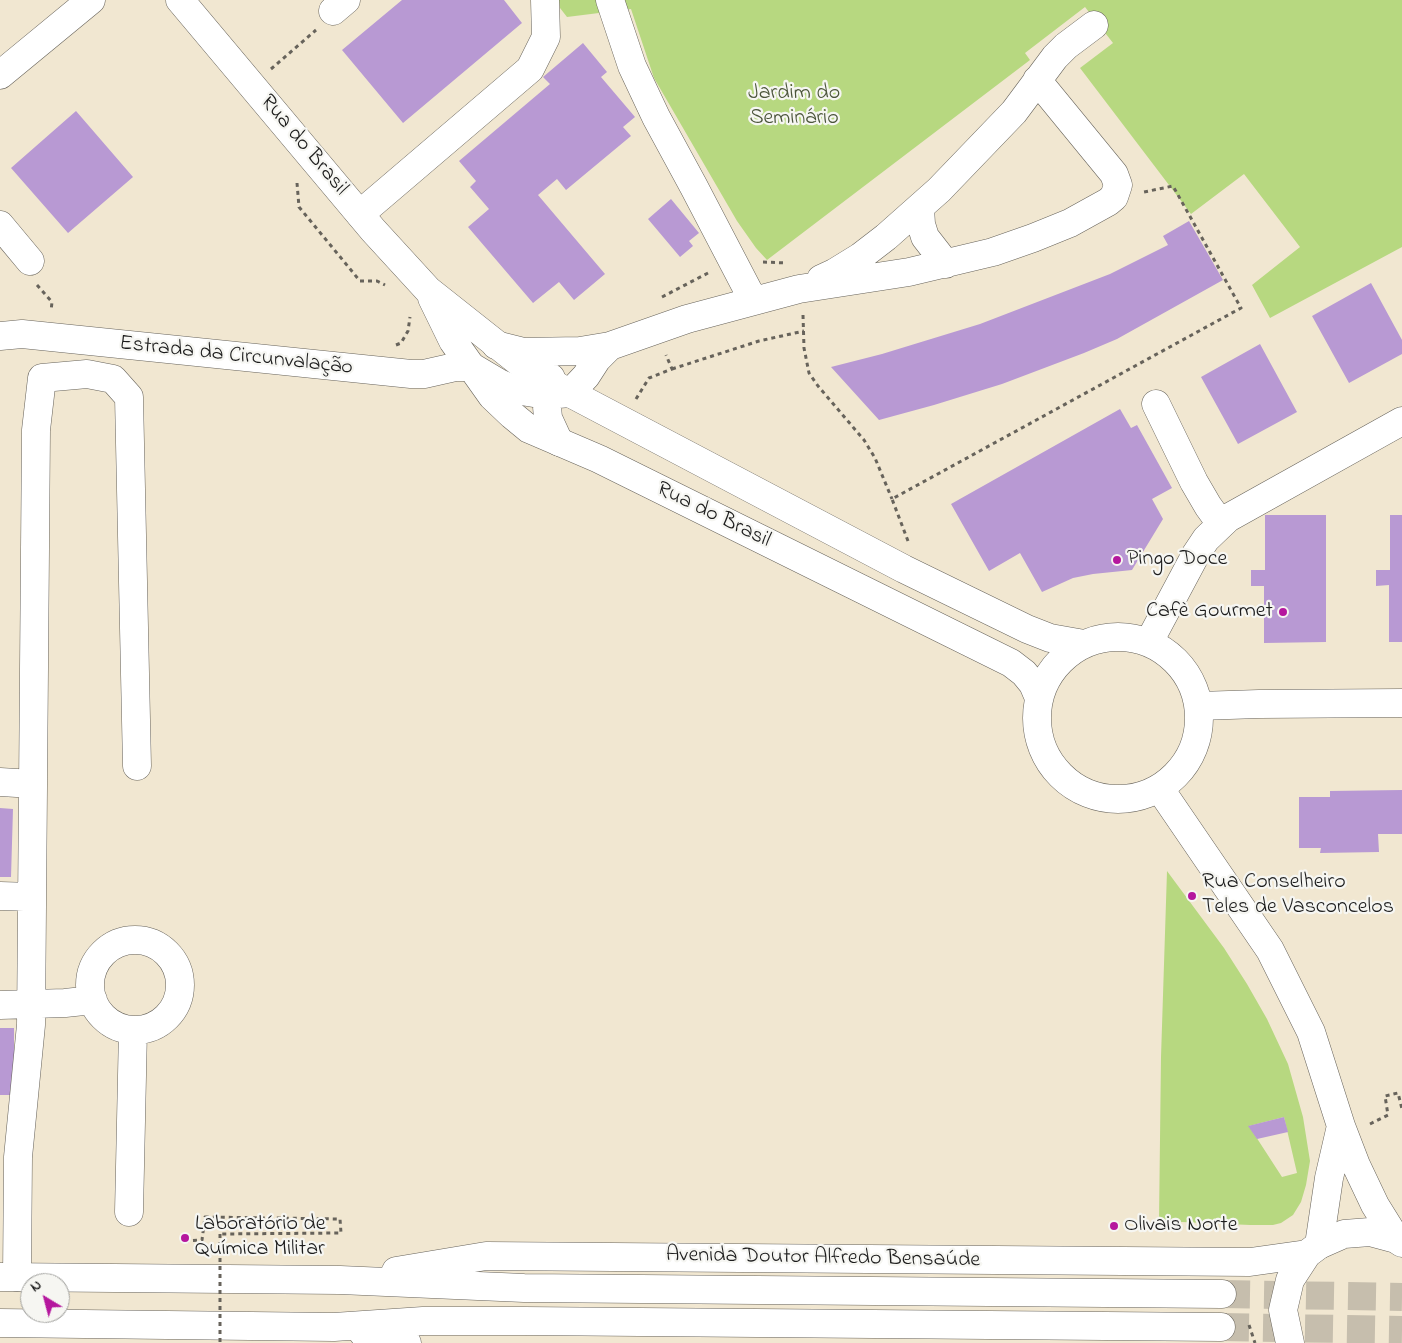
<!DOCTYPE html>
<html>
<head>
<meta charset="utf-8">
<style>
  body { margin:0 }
  #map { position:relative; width:1402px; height:1343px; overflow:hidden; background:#f1e7d1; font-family:"Indie Flower",sans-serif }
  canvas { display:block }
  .north { position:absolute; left:20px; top:1273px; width:50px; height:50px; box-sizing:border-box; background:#f6f6f2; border:1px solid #9f9f9c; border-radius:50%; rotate:323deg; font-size:14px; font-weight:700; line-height:20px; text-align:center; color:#1c1c1c }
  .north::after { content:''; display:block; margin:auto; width:18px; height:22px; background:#b5179e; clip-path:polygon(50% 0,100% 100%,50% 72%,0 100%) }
</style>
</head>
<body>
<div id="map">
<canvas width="1402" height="1343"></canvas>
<div class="north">N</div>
</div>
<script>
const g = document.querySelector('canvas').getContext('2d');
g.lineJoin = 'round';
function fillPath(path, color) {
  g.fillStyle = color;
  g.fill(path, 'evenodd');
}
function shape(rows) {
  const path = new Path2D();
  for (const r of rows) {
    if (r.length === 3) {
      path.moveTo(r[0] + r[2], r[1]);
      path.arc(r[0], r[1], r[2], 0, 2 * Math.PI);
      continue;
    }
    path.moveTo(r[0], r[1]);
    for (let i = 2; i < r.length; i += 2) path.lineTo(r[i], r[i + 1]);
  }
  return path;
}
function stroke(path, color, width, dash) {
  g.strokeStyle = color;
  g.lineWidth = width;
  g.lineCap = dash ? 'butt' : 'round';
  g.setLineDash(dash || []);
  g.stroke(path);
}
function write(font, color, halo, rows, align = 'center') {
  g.font = font + ' "Indie Flower",sans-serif';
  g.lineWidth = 4.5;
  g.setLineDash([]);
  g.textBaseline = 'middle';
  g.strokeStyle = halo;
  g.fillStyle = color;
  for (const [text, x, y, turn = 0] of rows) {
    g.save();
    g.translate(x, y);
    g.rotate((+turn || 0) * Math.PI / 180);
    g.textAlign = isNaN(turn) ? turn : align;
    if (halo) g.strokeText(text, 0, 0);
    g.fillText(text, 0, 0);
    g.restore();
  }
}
fillPath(shape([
  [559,0,1402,0,1402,247,1270,318,1252,285,1300,247,1244,174,1191,214,1080,68,1113,43,1085,7,1025,53,1030,60,767,260,756,248,737,221,654,78,631,9,567,17,560,8],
  [1167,871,1224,948,1247,984,1267,1019,1288,1064,1303,1117,1310,1161,1306,1185,1301,1202,1293,1215,1281,1223,1273,1225,1250,1225,1159,1221,1161,1057],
  [1284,1117,1297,1173,1282,1177,1249,1126]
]), '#b7d880');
fillPath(shape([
  [402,0,504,0,522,23,403,123,342,50],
  [583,43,607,72,601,77,635,117,623,127,631,136,566,190,557,179,538,195,605,274,574,300,559,282,533,303,468,227,489,209,470,187,476,181,459,161,550,84,543,77],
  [76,111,133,177,68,233,11,168],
  [671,199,699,233,689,241,693,246,680,257,648,219],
  [1189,221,1223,280,1117,339,1084,353,1002,384,934,405,879,420,831,367,882,354,980,324,1110,274,1168,245,1163,236],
  [1371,283,1402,340,1402,354,1349,383,1312,316],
  [1260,344,1297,412,1238,444,1201,377],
  [1120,409,1131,428,1137,425,1172,488,1152,499,1163,519,1132,570,1093,574,1073,578,1042,592,1020,553,989,571,951,504],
  [1265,515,1326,515,1326,642,1264,643,1264,586,1251,586,1251,570,1265,570],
  [1390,515,1402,515,1402,642,1389,642,1389,585,1376,586,1376,570,1390,570],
  [1402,790,1402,834,1378,834,1379,852,1320,853,1321,848,1299,848,1299,797,1330,797,1330,791],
  [0,808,13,809,11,877,0,877],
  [0,1028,14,1028,14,1095,0,1095],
  [1284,1117,1288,1132,1257,1139,1248,1126]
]), '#b899d3');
stroke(shape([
  [1222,1294,1402,1297],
  [1221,1327,1402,1330]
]), '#c6bead', 28, [28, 14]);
const minor = shape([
  [610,0,632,66,656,117,694,187,753,300],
  [333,11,346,0],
  [0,75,91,0],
  [920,208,921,224,925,237,946,264],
  [360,214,530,69,546,37,545,0],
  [0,225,30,261],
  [821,279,834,273,860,257,886,237,939,190,1014,112,1055,57,1066,46,1094,25],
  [0,336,22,334,411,374,424,374,455,367,472,367,499,383,515,390,546,395,570,393,586,376,597,359,610,346],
  [496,345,524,352,580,351,610,346,687,319,799,289,909,272,993,252,1033,238,1070,223,1108,202,1114,197,1118,185,1114,174,1037,80],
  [551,378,546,395,548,418,559,442],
  [1156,404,1194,482,1208,506,1221,524],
  [1149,642,1196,554,1206,539,1228,518,1402,421],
  [1199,706,1259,704,1402,703],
  [0,782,33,784],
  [0,896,32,897],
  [135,985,45],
  [0,1005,65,1003,93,1000],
  [129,1212,133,1030],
  [17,1277,18,1157,31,1025,36,430,42,378,87,374,113,379,129,397,137,766]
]);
const major = shape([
  [180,0,373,230,428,290,529,370,549,382,904,569,1027,629,1050,638,1084,644],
  [432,298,453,341,492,396,512,415,529,429,599,459,1011,663,1024,673,1033,684,1039,698],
  [1118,718,81],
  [1160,789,1270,950,1311,1032,1341,1126,1356,1165,1375,1205,1396,1239],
  [1319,1245,1329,1178,1341,1126]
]);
const highway = shape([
  [396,1271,486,1256,1250,1262,1307,1254],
  [0,1277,340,1280,524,1288,1222,1294],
  [0,1323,334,1327,423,1321,524,1321,1221,1327],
  [363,1333,407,1343],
  [1290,1343,1283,1310,1290,1280,1307,1254,1319,1245,1344,1234,1370,1232,1396,1239,1402,1243]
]);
stroke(minor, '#67635b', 29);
stroke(major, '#67635b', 29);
stroke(highway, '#67635b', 29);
stroke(shape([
  [271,69,316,30],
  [297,183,299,207,360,281,377,281,385,285],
  [763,262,787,263],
  [37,285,52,302,51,311],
  [662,297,708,273],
  [803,315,804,348,809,373,818,386,864,440,875,458,892,499],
  [396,345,401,343,408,331,410,317],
  [672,369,759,341,804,331],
  [636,399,649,378,672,369,666,355],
  [908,541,892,499,1241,308,1173,186,1144,192],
  [1370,1124,1388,1115,1385,1096,1398,1093,1402,1109],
  [185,1241,202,1240,205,1217,340,1219,341,1233,220,1234],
  [1249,1325,1255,1343]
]), '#67635b', 3, [4, 4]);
stroke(minor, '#fff', 28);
stroke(major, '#fff', 28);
stroke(highway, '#fff', 28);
stroke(shape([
  [220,1234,220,1343]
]), '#67635b', 3, [4, 4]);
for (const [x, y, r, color] of [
  [1117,560,5,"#b5179e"],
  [1283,612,5,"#b5179e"],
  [1192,896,5,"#b5179e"],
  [1114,1226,5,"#b5179e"],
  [185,1238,5,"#b5179e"]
]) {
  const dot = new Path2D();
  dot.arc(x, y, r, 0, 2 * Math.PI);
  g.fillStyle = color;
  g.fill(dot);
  stroke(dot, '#f6f6f2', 2);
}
write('22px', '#4a543a', '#f6f6f2', [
  ["Jardim do",794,94],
  ["Seminário",794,119]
]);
write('22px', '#1c1c1c', '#f6f6f2', [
  ["Rua do Brasil",303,146,50],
  ["Estrada da Circunvalação",236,357,6],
  ["Rua do Brasil",713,516,26],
  ["Avenida Doutor Alfredo Bensaúde",823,1259,1]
]);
write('22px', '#1c1c1c', '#f6f6f2', [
  ["Pingo Doce",1127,560],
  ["Cafè Gourmet",1273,612,"right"],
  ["Rua Conselheiro",1202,883],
  ["Teles de Vasconcelos",1202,908],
  ["Laboratório de",195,1225],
  ["Química Militar",195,1250],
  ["Olivais Norte",1124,1226]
], 'left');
</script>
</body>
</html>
